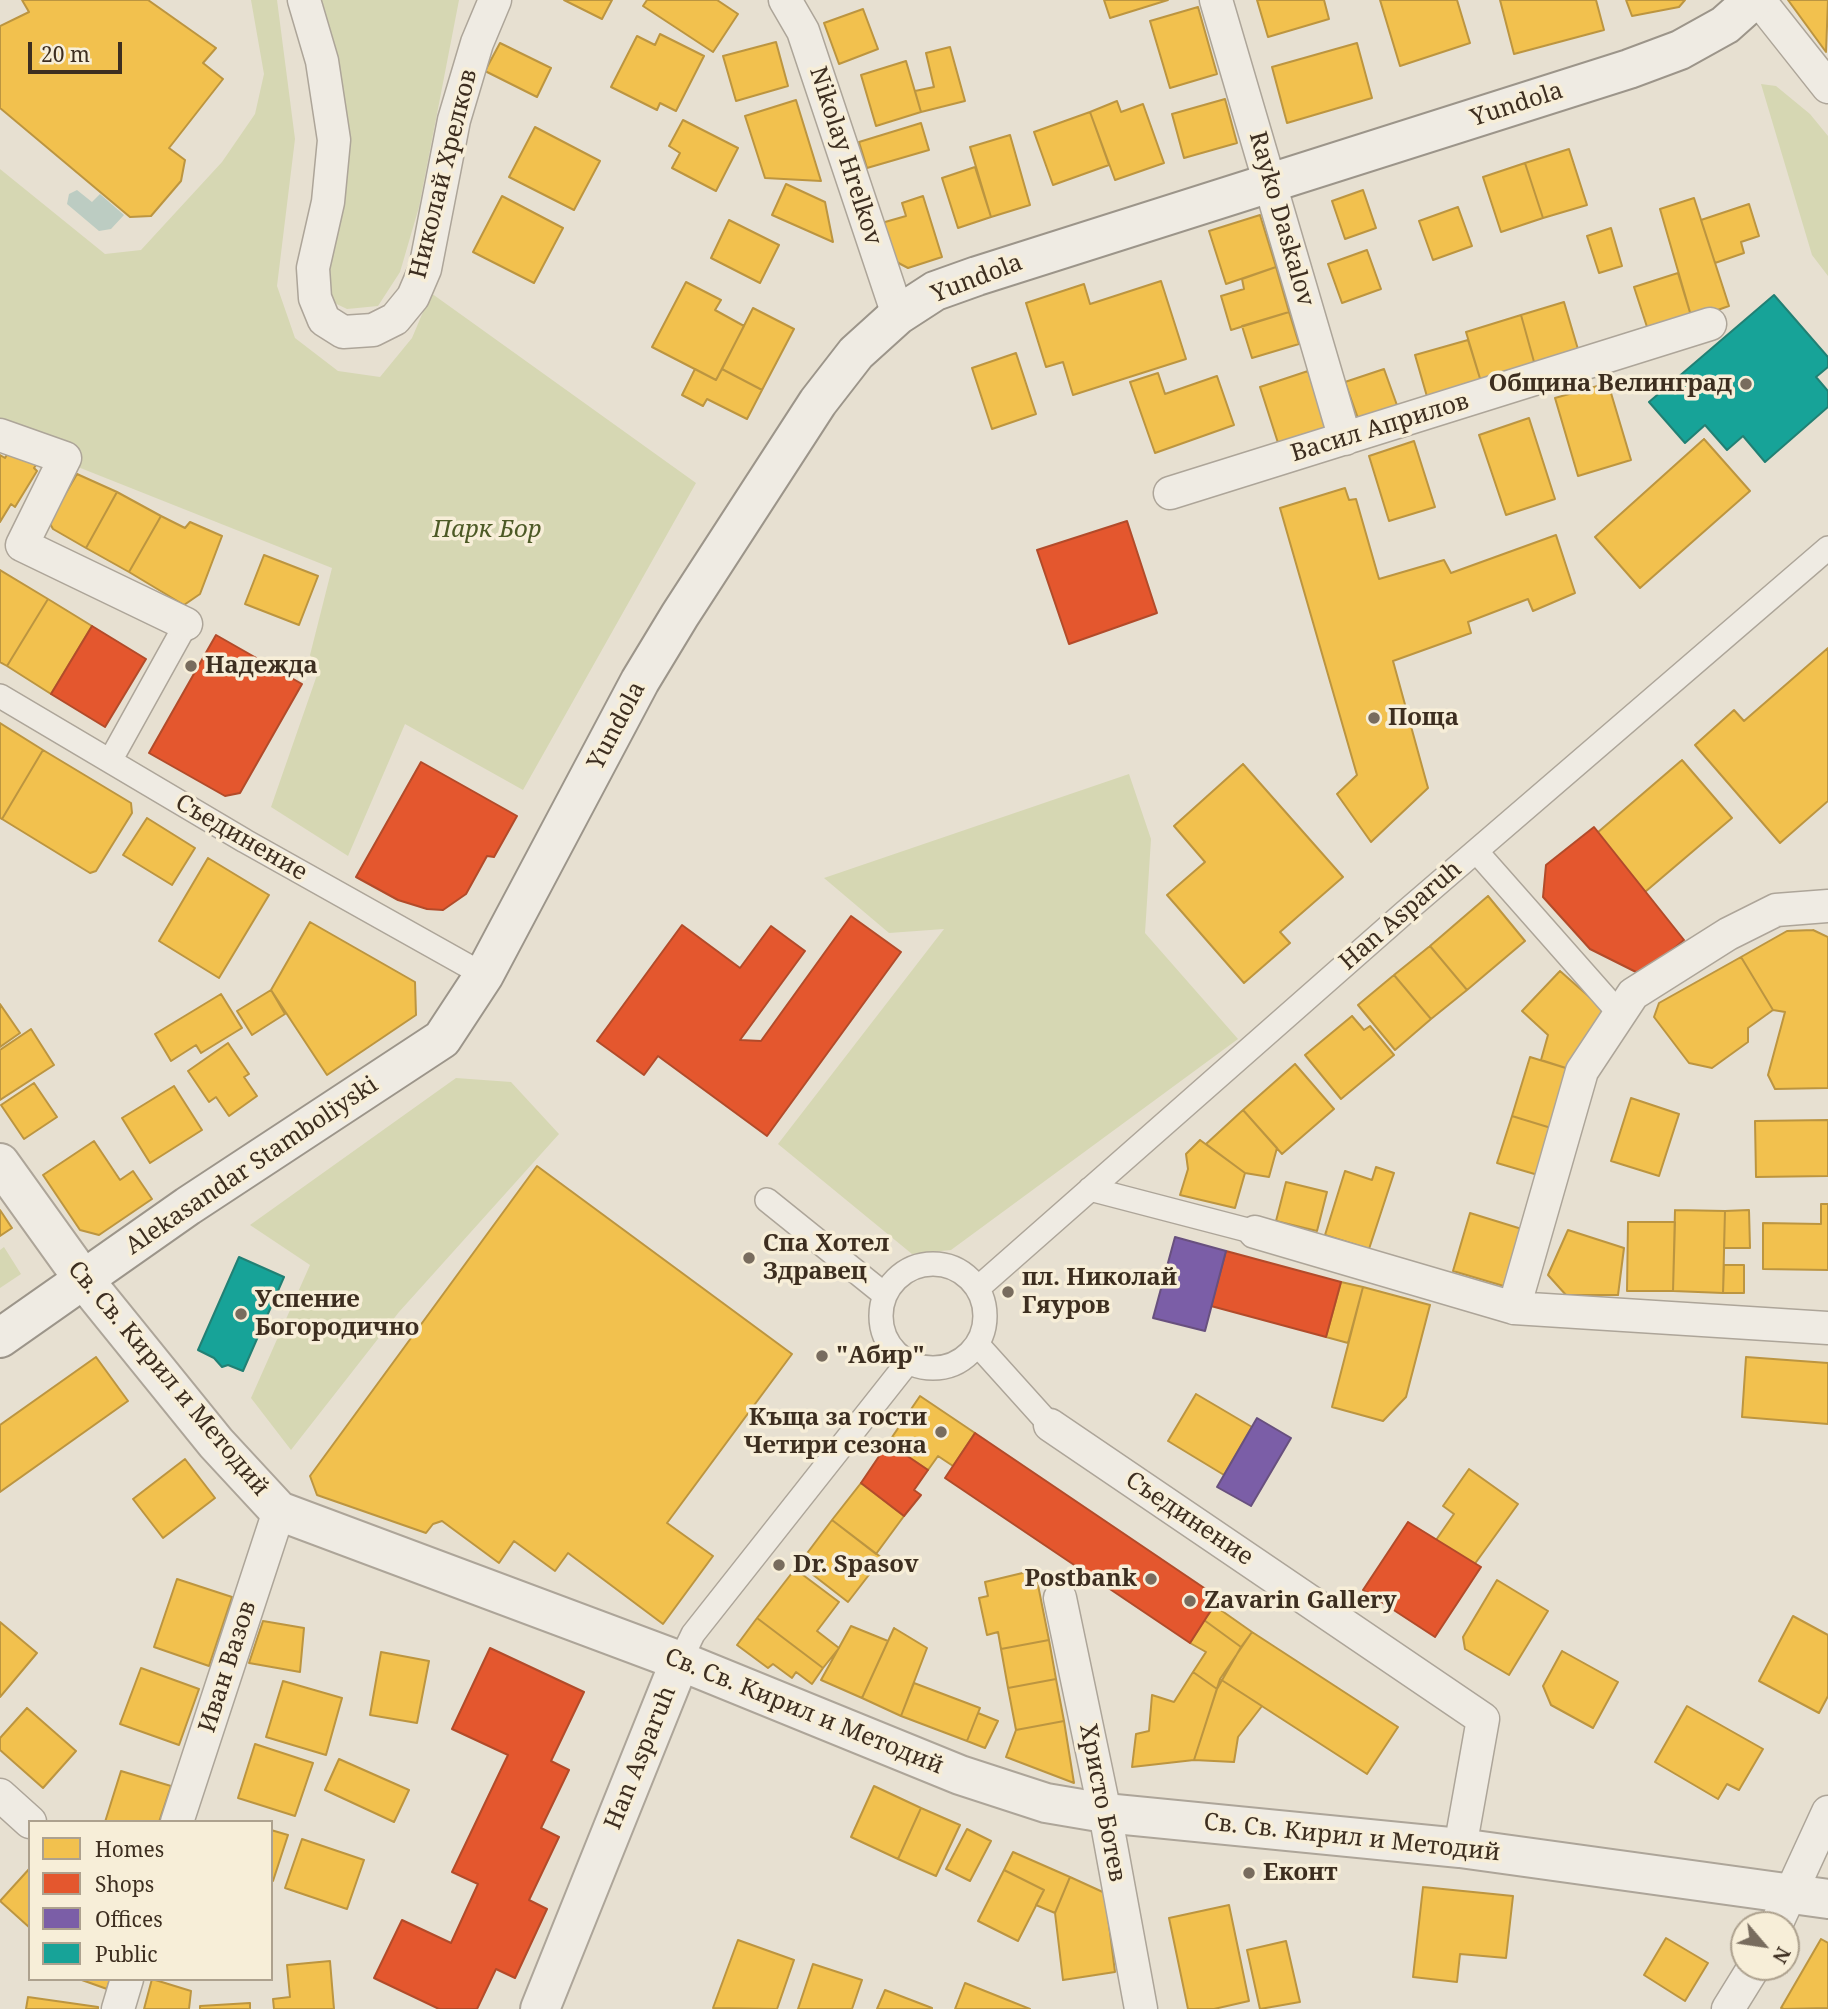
<!DOCTYPE html>
<html>
<head>
<meta charset="utf-8">
<style>
  body { margin:0 }
  #map { position:relative; width:1828px; height:2009px; overflow:hidden; background:#e7e0d1; font-family:"Noto Serif",serif }
  canvas { display:block }
  .legend { position:absolute; left:28px; top:1820px; width:245px; height:161px; box-sizing:border-box; background:#f7eed8; border:2px solid #ada18e; margin:0; padding:9px 12px; list-style:none; font-size:21px; color:#3d2e20 }
  .legend li { display:flex; align-items:center; gap:14px; height:35px }
  .legend b { width:35px; border:2px solid #ada18e }
  .north { position:absolute; left:1730px; top:1911px; width:70px; height:70px; box-sizing:border-box; background:#f7eed8; border:2px solid #ada18e; border-radius:50%; rotate:119deg; font-size:19px; font-weight:700; line-height:28px; text-align:center; color:#3d2e20 }
  .north::after { content:''; display:block; margin:auto; width:24px; height:32px; background:#786c5e; clip-path:polygon(50% 0,100% 100%,50% 72%,0 100%) }
  .scale { position:absolute; left:28px; top:42px; width:94px; height:32px; box-sizing:border-box; border:4px solid #3d2e20; border-top:0; padding-left:9px; font-size:21px; line-height:24px; white-space:nowrap; color:#3d2e20; -webkit-text-stroke:5px #f7eed8; paint-order:stroke }
</style>
</head>
<body>
<div id="map">
<canvas width="1828" height="2009"></canvas>
<ul class="legend">
<li><b style="height:19px;background:#f2c14e"></b>Homes</li>
<li><b style="height:19px;background:#e4572e"></b>Shops</li>
<li><b style="height:19px;background:#7b5ea7"></b>Offices</li>
<li><b style="height:19px;background:#17a398"></b>Public</li>
</ul>
<div class="north">N</div>
<div class="scale">20 m</div>
</div>
<script>
const g = document.querySelector('canvas').getContext('2d');
g.lineJoin = 'round';
function fillPath(path, color) {
  g.fillStyle = color;
  g.fill(path, 'evenodd');
}
function shape(rows) {
  const path = new Path2D();
  for (const r of rows) {
    if (r.length === 3) {
      path.moveTo(r[0] + r[2], r[1]);
      path.arc(r[0], r[1], r[2], 0, 2 * Math.PI);
      continue;
    }
    path.moveTo(r[0], r[1]);
    for (let i = 2; i < r.length; i += 2) path.lineTo(r[i], r[i + 1]);
  }
  return path;
}
function stroke(path, color, width, dash) {
  g.strokeStyle = color;
  g.lineWidth = width;
  g.lineCap = dash ? 'butt' : 'round';
  g.setLineDash(dash || []);
  g.stroke(path);
}
function write(font, color, halo, rows, align = 'center') {
  g.font = font + ' "Noto Serif",serif';
  g.lineWidth = 7;
  g.setLineDash([]);
  g.textBaseline = 'middle';
  g.strokeStyle = halo;
  g.fillStyle = color;
  for (const [text, x, y, turn = 0] of rows) {
    g.save();
    g.translate(x, y);
    g.rotate((+turn || 0) * Math.PI / 180);
    g.textAlign = isNaN(turn) ? turn : align;
    if (halo) g.strokeText(text, 0, 0);
    g.fillText(text, 0, 0);
    g.restore();
  }
}
fillPath(shape([
  [251,0,277,0,295,139,277,286,295,338,338,371,380,377,412,338,431,293,696,483,523,790,405,724,348,856,271,807,317,675,310,655,332,568,0,436,0,169,105,254,141,250,222,162,255,114,264,74],
  [322,0,459,0,419,207,400,272,378,306,347,309,324,298,345,132],
  [1761,84,1776,86,1810,114,1828,136,1828,276,1812,255],
  [1129,774,1151,839,1145,933,1238,1039,951,1250,912,1254,778,1144,944,929,889,933,824,878],
  [456,1078,511,1082,559,1134,399,1312,291,1450,251,1398,310,1265,250,1225],
  [4,1247,21,1274,0,1288,0,1250]
]), '#d6d7b3');
fillPath(shape([
  [77,190,92,202,100,194,124,215,111,229,99,231,67,204,69,194]
]), '#bcccc2');
const homes = shape([
  [22,0,148,0,216,48,203,63,223,79,169,148,185,160,181,181,151,216,130,217,0,108,0,26,29,12,22,0],
  [564,0,612,0,602,19,564,0],
  [647,0,717,0,738,14,713,52,643,6,647,0],
  [1104,0,1168,0,1110,18,1104,0],
  [1257,0,1324,0,1329,19,1268,37,1257,0],
  [1380,0,1457,0,1470,43,1400,66,1380,0],
  [1500,0,1596,0,1604,30,1514,54,1500,0],
  [1626,0,1685,0,1679,7,1632,16,1626,0],
  [1788,0,1828,0,1826,52,1788,0],
  [1198,7,1217,74,1170,88,1150,21,1198,7],
  [863,9,878,49,839,64,824,23,863,9],
  [660,34,704,56,676,111,660,103,657,110,611,87,637,36,655,45,660,34],
  [776,42,788,86,736,101,723,56,776,42],
  [500,43,551,68,537,97,485,71,500,43],
  [1357,43,1372,98,1287,123,1272,67,1357,43],
  [950,47,965,101,921,112,915,91,934,87,926,53,950,47],
  [906,61,921,112,876,126,861,75,906,61],
  [1225,99,1237,143,1184,158,1172,114,1225,99],
  [796,100,821,181,765,178,745,116,796,100],
  [1117,101,1121,112,1143,104,1164,163,1115,180,1090,112,1117,101],
  [1090,112,1109,165,1053,185,1034,132,1090,112],
  [683,120,738,148,716,191,672,168,680,153,669,146,683,120],
  [921,123,929,150,867,168,859,142,921,123],
  [535,127,600,161,574,210,509,177,535,127],
  [1010,135,1030,205,991,217,970,147,1010,135],
  [1569,149,1587,205,1543,218,1525,163,1569,149],
  [1525,163,1543,218,1501,232,1483,177,1525,163],
  [975,167,991,217,958,228,942,178,975,167],
  [786,184,825,202,833,242,772,215,786,184],
  [1363,190,1376,228,1345,239,1332,201,1363,190],
  [502,196,563,228,534,283,473,252,502,196],
  [923,196,942,257,908,268,889,258,878,224,906,216,902,203,923,196],
  [1694,198,1729,306,1692,319,1660,209,1694,198],
  [1749,204,1759,236,1741,242,1744,253,1715,263,1701,220,1749,204],
  [1458,207,1472,246,1433,260,1419,221,1458,207],
  [1260,215,1276,267,1226,284,1209,231,1260,215],
  [729,220,779,245,760,283,711,258,729,220],
  [1611,228,1622,266,1599,273,1587,236,1611,228],
  [1367,250,1381,289,1342,303,1328,264,1367,250],
  [1276,267,1289,312,1231,330,1221,296,1244,289,1242,279,1276,267],
  [1678,273,1692,319,1649,333,1634,287,1678,273],
  [1161,281,1186,359,1073,395,1063,362,1046,367,1026,303,1084,284,1090,304,1161,281],
  [686,282,721,300,715,310,744,326,716,380,652,347,686,282],
  [1564,302,1580,356,1536,369,1521,315,1564,302],
  [753,308,794,329,762,390,722,369,753,308],
  [1289,312,1299,344,1252,358,1242,326,1289,312],
  [1521,315,1536,369,1482,385,1466,332,1521,315],
  [1468,340,1482,385,1428,400,1415,355,1468,340],
  [1016,353,1036,414,992,429,972,368,1016,353],
  [695,369,716,380,722,369,762,390,747,419,707,399,703,406,682,395,695,369],
  [1384,369,1398,408,1359,421,1345,382,1384,369],
  [1308,371,1327,430,1279,446,1260,387,1308,371],
  [1158,373,1165,394,1217,376,1234,425,1155,453,1130,382,1158,373],
  [1608,383,1631,460,1578,476,1555,398,1608,383],
  [1529,418,1555,499,1506,515,1479,435,1529,418],
  [1704,439,1750,491,1640,588,1595,537,1704,439],
  [1414,441,1435,507,1389,521,1369,456,1414,441],
  [12,446,38,462,34,468,37,471,15,507,11,504,0,522,0,455,5,458,12,446],
  [77,474,117,492,86,548,53,529,49,522,77,474],
  [1345,488,1349,500,1356,499,1379,579,1444,560,1451,573,1556,535,1575,593,1533,611,1528,599,1468,622,1471,633,1393,661,1428,788,1371,842,1337,794,1357,775,1280,508,1345,488],
  [117,492,161,516,129,572,86,548,117,492],
  [161,516,185,528,190,522,222,536,200,594,184,605,129,572,161,516],
  [264,555,318,576,299,625,245,604,264,555],
  [0,570,48,599,7,666,0,662,0,570],
  [48,599,92,626,51,694,7,666,48,599],
  [1828,648,1828,801,1780,843,1695,745,1734,710,1744,721,1828,648],
  [0,723,43,750,2,819,0,818,0,723],
  [43,750,131,803,132,813,96,871,90,873,2,819,43,750],
  [1682,760,1732,818,1645,892,1597,833,1682,760],
  [1243,764,1343,877,1280,932,1290,943,1244,983,1167,895,1205,862,1174,826,1243,764],
  [147,818,195,848,172,885,123,855,147,818],
  [208,858,269,895,219,978,159,941,208,858],
  [1488,896,1525,941,1467,990,1430,946,1488,896],
  [310,922,415,982,416,1015,327,1075,271,990,310,922],
  [1813,930,1828,937,1828,1088,1775,1089,1768,1075,1785,1012,1773,1010,1741,957,1787,931,1813,930],
  [1430,946,1467,990,1431,1019,1394,975,1430,946],
  [1741,957,1773,1010,1748,1028,1748,1042,1712,1068,1689,1063,1654,1017,1659,1003,1741,957],
  [1560,971,1611,1016,1574,1054,1569,1069,1541,1060,1548,1035,1522,1011,1560,971],
  [1394,975,1431,1019,1395,1050,1358,1005,1394,975],
  [271,990,285,1014,252,1035,237,1011,271,990],
  [221,994,242,1028,201,1053,196,1045,171,1061,155,1034,221,994],
  [0,1004,20,1033,0,1047,0,1004],
  [1352,1016,1364,1030,1370,1026,1394,1055,1341,1099,1305,1055,1352,1016],
  [31,1029,54,1065,0,1100,0,1050,31,1029],
  [228,1043,249,1074,244,1077,257,1096,229,1116,216,1097,209,1102,188,1071,228,1043],
  [1530,1057,1569,1069,1551,1128,1512,1116,1530,1057],
  [1295,1064,1334,1109,1282,1154,1243,1110,1295,1064],
  [34,1083,57,1117,24,1139,1,1105,34,1083],
  [174,1086,202,1130,150,1163,122,1118,174,1086],
  [1631,1098,1679,1114,1659,1176,1611,1161,1631,1098],
  [1243,1110,1277,1148,1269,1177,1245,1173,1206,1144,1243,1110],
  [1512,1116,1551,1128,1538,1175,1497,1163,1512,1116],
  [1828,1120,1828,1176,1756,1177,1755,1121,1828,1120],
  [1200,1140,1245,1173,1235,1208,1180,1195,1188,1169,1186,1154,1200,1140],
  [94,1141,120,1180,133,1171,152,1199,99,1235,80,1230,43,1175,94,1141],
  [537,1166,792,1354,667,1523,713,1556,663,1624,568,1553,555,1571,514,1541,499,1563,442,1521,433,1524,426,1533,317,1495,310,1476,537,1166],
  [1376,1167,1394,1173,1369,1249,1325,1235,1345,1171,1372,1180,1376,1167],
  [1286,1182,1327,1192,1317,1231,1276,1221,1286,1182],
  [1821,1204,1828,1204,1828,1270,1763,1269,1763,1223,1821,1224,1821,1204],
  [0,1210,12,1228,0,1236,0,1210],
  [1675,1210,1725,1211,1723,1293,1673,1291,1675,1210],
  [1749,1210,1750,1248,1724,1248,1725,1211,1749,1210],
  [1470,1213,1525,1230,1507,1287,1453,1271,1470,1213],
  [1628,1222,1675,1222,1673,1291,1627,1291,1628,1222],
  [1568,1230,1624,1248,1618,1295,1566,1295,1548,1275,1568,1230],
  [1724,1265,1744,1265,1744,1293,1723,1293,1724,1265],
  [1341,1282,1363,1287,1348,1343,1326,1337,1341,1282],
  [1363,1287,1430,1305,1406,1397,1383,1421,1332,1407,1363,1287],
  [96,1357,128,1401,0,1492,0,1425,96,1357],
  [1746,1357,1828,1363,1828,1424,1742,1417,1746,1357],
  [1196,1394,1252,1427,1224,1475,1168,1441,1196,1394],
  [920,1396,975,1433,953,1466,938,1456,928,1470,888,1443,920,1396],
  [185,1459,215,1498,163,1538,133,1499,185,1459],
  [1469,1469,1518,1504,1474,1565,1436,1540,1454,1514,1443,1506,1469,1469],
  [861,1483,904,1516,876,1554,832,1520,861,1483],
  [832,1520,882,1558,848,1602,799,1564,832,1520],
  [795,1569,839,1602,817,1631,839,1648,823,1668,757,1618,795,1569],
  [1035,1570,1049,1640,1001,1649,998,1632,987,1635,979,1598,988,1596,985,1582,1035,1570],
  [177,1579,232,1597,209,1666,154,1647,177,1579],
  [1497,1580,1548,1611,1509,1675,1465,1649,1463,1637,1497,1580],
  [1215,1606,1252,1632,1241,1647,1204,1620,1215,1606],
  [1793,1616,1828,1635,1828,1696,1819,1713,1759,1681,1793,1616],
  [757,1618,823,1668,812,1684,796,1672,792,1678,773,1664,768,1668,737,1645,757,1618],
  [1204,1620,1241,1647,1217,1689,1193,1672,1206,1652,1190,1643,1204,1620],
  [263,1621,304,1628,300,1672,249,1663,263,1621],
  [0,1622,37,1653,0,1697,0,1622],
  [851,1626,888,1641,862,1698,821,1680,851,1626],
  [894,1628,927,1648,901,1716,862,1698,894,1628],
  [1252,1632,1398,1727,1367,1774,1220,1679,1252,1632],
  [1049,1640,1056,1679,1008,1688,1001,1649,1049,1640],
  [1562,1651,1618,1682,1593,1728,1551,1705,1543,1686,1562,1651],
  [381,1652,429,1661,417,1723,370,1715,381,1652],
  [141,1668,199,1689,179,1745,120,1724,141,1668],
  [1193,1672,1217,1689,1194,1760,1132,1767,1136,1734,1149,1731,1152,1695,1174,1702,1193,1672],
  [1056,1679,1064,1721,1016,1730,1008,1688,1056,1679],
  [1220,1679,1262,1706,1238,1737,1234,1762,1194,1760,1220,1679],
  [283,1681,342,1698,326,1755,266,1737,283,1681],
  [914,1683,980,1708,967,1741,901,1716,914,1683],
  [1687,1706,1763,1749,1739,1790,1727,1784,1718,1799,1655,1762,1687,1706],
  [27,1708,76,1751,43,1788,0,1750,0,1738,27,1708],
  [978,1713,998,1721,985,1748,967,1741,978,1713],
  [1064,1721,1074,1783,1006,1757,1016,1730,1064,1721],
  [255,1744,313,1763,295,1816,238,1798,255,1744],
  [339,1759,409,1790,394,1822,325,1790,339,1759],
  [121,1771,171,1786,159,1822,105,1822,121,1771],
  [874,1786,921,1808,898,1859,851,1837,874,1786],
  [921,1808,960,1825,936,1876,898,1859,921,1808],
  [967,1829,991,1841,970,1881,946,1869,967,1829],
  [271,1830,288,1835,273,1881,271,1881,271,1830],
  [302,1839,364,1860,347,1909,285,1888,302,1839],
  [1013,1852,1070,1877,1055,1913,1036,1905,1044,1890,1004,1870,1013,1852],
  [30,1868,30,1928,0,1901,30,1868],
  [1004,1870,1044,1890,1018,1941,978,1921,1004,1870],
  [1070,1877,1105,1893,1115,1972,1063,1980,1055,1913,1070,1877],
  [1423,1887,1513,1896,1506,1958,1460,1954,1457,1982,1413,1977,1423,1887],
  [1229,1905,1249,2001,1214,2009,1188,2009,1169,1918,1229,1905],
  [1666,1938,1708,1963,1685,2001,1644,1975,1666,1938],
  [1821,1939,1828,1943,1828,2008,1784,2009,1781,2008,1821,1939],
  [738,1940,794,1960,777,2009,713,2008,738,1940],
  [1286,1941,1300,2002,1260,2009,1247,1950,1286,1941],
  [330,1961,334,2009,274,2009,273,1999,290,1997,287,1965,330,1961],
  [813,1964,862,1980,852,2009,798,2009,813,1964],
  [79,1979,110,1979,107,1989,79,1979],
  [152,1979,191,1991,189,2009,144,2009,152,1979],
  [965,1983,1030,2009,955,2009,965,1983],
  [885,1990,932,2008,932,2009,877,2009,885,1990],
  [28,1997,98,2007,98,2009,26,2009,28,1997],
  [250,2003,250,2009,200,2009,200,2006,250,2003]
]);
fillPath(homes, '#f2c14e');
stroke(homes, '#bc9540', 2);
const shops = shape([
  [1127,521,1157,613,1069,644,1037,550,1127,521],
  [92,626,146,659,105,727,51,694,92,626],
  [216,635,302,684,240,793,225,796,149,753,216,635],
  [421,762,517,816,494,857,487,856,466,894,443,910,427,909,398,900,356,877,421,762],
  [1594,827,1684,940,1642,975,1590,949,1543,897,1546,865,1594,827],
  [851,916,901,952,767,1136,658,1056,644,1075,597,1041,682,925,740,968,771,926,805,951,740,1040,761,1041,851,916],
  [1226,1251,1341,1282,1326,1337,1211,1306,1226,1251],
  [975,1433,1219,1598,1190,1643,945,1478,975,1433],
  [888,1443,928,1470,914,1490,921,1495,904,1516,861,1483,888,1443],
  [1408,1522,1481,1567,1435,1637,1363,1590,1408,1522],
  [490,1648,584,1692,551,1761,569,1770,541,1828,559,1837,529,1900,547,1909,515,1978,496,1969,477,2009,439,2009,374,1978,402,1920,451,1943,478,1884,452,1872,508,1755,452,1729,490,1648]
]);
fillPath(shops, '#e4572e');
stroke(shops, '#b24b2a', 2);
const offices = shape([
  [1175,1237,1226,1251,1205,1331,1153,1318,1175,1237],
  [1257,1418,1291,1438,1251,1506,1217,1487,1257,1418]
]);
fillPath(offices, '#7b5ea7');
stroke(offices, '#68507e', 2);
const public = shape([
  [1774,295,1828,357,1828,367,1816,377,1828,391,1828,407,1765,462,1743,436,1727,450,1705,425,1685,443,1649,402,1774,295],
  [239,1257,284,1277,243,1371,228,1365,222,1367,214,1358,198,1350,239,1257]
]);
fillPath(public, '#17a398');
stroke(public, '#228074', 2);
const pedestrian = shape([
  [0,696,245,841,484,975],
  [110,761,186,624],
  [1476,851,1620,1014],
  [1090,1189,1255,1232],
  [767,1200,885,1295],
  [933,1316,52],
  [978,1288,1404,913,1828,548],
  [977,1344,1050,1425],
  [680,1661,693,1634,908,1362]
]);
const minor = shape([
  [304,0,322,61,334,140,328,202,313,268,315,298,324,320,343,332,373,330,395,319,413,297,425,269,454,120,477,43,495,0],
  [785,0,803,31,898,315],
  [1216,0,1345,439],
  [1759,0,1828,87],
  [0,435,65,458,22,545,186,624],
  [1170,493,1710,324],
  [1828,906,1776,910,1728,934,1633,994,1582,1071,1514,1308,1828,1328],
  [1255,1232,1514,1308],
  [1050,1425,1483,1719,1460,1848],
  [1060,1598,1105,1813,1141,2009],
  [0,1795,30,1822],
  [177,1822,279,1511],
  [1776,1925,1828,1812],
  [118,2009,127,1979],
  [1728,2009,1754,1967]
]);
const tertiary = shape([
  [0,1163,84,1280,216,1443,279,1511,680,1661,960,1775,1046,1803,1105,1813,1460,1848,1828,1899],
  [540,2009,680,1661]
]);
const secondary = shape([
  [0,1338,188,1206,442,1039,484,975,640,681,680,615,818,402,856,353,898,315,935,291,977,276,1629,69,1680,50,1725,25,1753,0]
]);
stroke(pedestrian, '#ada599', 26);
stroke(minor, '#ada599', 35);
stroke(tertiary, '#ada599', 42);
stroke(secondary, '#9c958a', 42);
stroke(pedestrian, '#efebe3', 23);
stroke(minor, '#efebe3', 32);
stroke(tertiary, '#efebe3', 38);
stroke(secondary, '#efebe3', 38);
for (const [x, y, r, color] of [
  [1746,384,7,"#786c5e"],
  [191,666,7,"#786c5e"],
  [1374,718,7,"#786c5e"],
  [749,1258,7,"#786c5e"],
  [1008,1292,7,"#786c5e"],
  [241,1314,7,"#786c5e"],
  [822,1356,7,"#786c5e"],
  [941,1432,7,"#786c5e"],
  [779,1565,7,"#786c5e"],
  [1151,1579,7,"#786c5e"],
  [1190,1601,7,"#786c5e"],
  [1249,1873,7,"#786c5e"]
]) {
  const dot = new Path2D();
  dot.arc(x, y, r, 0, 2 * Math.PI);
  g.fillStyle = color;
  g.fill(dot);
  stroke(dot, '#f7eed8', 2.5);
}
write('24px', '#3d2e20', '#f7eed8', [
  ["Yundola",1517,105,-18],
  ["Nikolay Hrelkov",845,156,72],
  ["Николай Хрелков",444,174,-76],
  ["Rayko Daskalov",1281,219,74],
  ["Yundola",977,279,-21],
  ["Васил Априлов",1380,428,-17],
  ["Yundola",617,726,-62],
  ["Съединение",241,838,30],
  ["Han Asparuh",1401,916,-41],
  ["Alekasandar Stamboliyski",252,1166,-34],
  ["Св. Св. Кирил и Методий",168,1379,50],
  ["Съединение",1189,1519,34],
  ["Иван Вазов",228,1667,-72],
  ["Св. Св. Кирил и Методий",804,1712,22],
  ["Han Asparuh",641,1758,-68],
  ["Христо Ботев",1102,1803,79],
  ["Св. Св. Кирил и Методий",1352,1838,6]
]);
write('bold 24px', '#3d2e20', '#f7eed8', [
  ["Община Велинград",1732,384,"right"],
  ["Надежда",205,666],
  ["Поща",1388,718],
  ["Спа Хотел",763,1244],
  ["Здравец",763,1272],
  ["пл. Николай",1022,1278],
  ["Гяуров",1022,1306],
  ["Успение",255,1300],
  ["Богородично",255,1328],
  ["\"Абир\"",836,1356],
  ["Къща за гости",927,1418,"right"],
  ["Четири сезона",927,1446,"right"],
  ["Dr. Spasov",793,1565],
  ["Postbank",1137,1579,"right"],
  ["Zavarin Gallery",1204,1601],
  ["Еконт",1263,1873]
], 'left');
write('italic 24px', '#4d5a26', '#f7eed8', [
  ["Парк Бор",487,530]
]);
</script>
</body>
</html>
